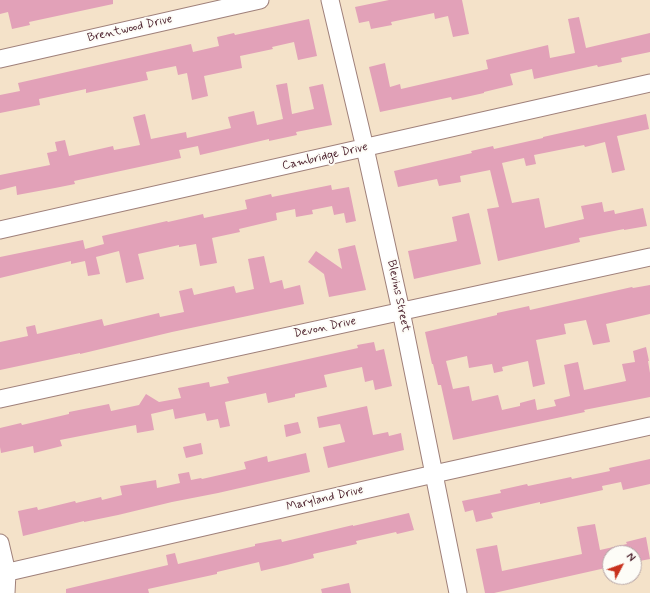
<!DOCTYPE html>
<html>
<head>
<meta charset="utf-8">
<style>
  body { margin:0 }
  #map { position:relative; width:650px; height:593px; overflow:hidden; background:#f4e2c9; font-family:Mynerve,sans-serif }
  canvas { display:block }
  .north { position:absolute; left:602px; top:545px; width:40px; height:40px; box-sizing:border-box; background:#fdfcf7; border:1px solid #b5a4a5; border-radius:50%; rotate:49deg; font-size:11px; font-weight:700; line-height:16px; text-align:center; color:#4a1f2b }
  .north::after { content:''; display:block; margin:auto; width:14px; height:18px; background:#c8321e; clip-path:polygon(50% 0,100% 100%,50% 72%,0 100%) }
</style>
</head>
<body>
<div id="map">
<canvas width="650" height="593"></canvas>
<div class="north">N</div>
</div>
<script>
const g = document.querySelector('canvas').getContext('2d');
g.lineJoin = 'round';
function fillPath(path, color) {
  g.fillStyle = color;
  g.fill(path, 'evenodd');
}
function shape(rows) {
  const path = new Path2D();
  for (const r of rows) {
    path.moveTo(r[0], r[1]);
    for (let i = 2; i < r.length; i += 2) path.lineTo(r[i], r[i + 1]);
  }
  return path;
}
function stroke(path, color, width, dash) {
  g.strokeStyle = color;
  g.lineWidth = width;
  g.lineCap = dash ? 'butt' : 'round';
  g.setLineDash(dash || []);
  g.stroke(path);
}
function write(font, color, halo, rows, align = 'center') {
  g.font = font + ' Mynerve,sans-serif';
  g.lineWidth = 4;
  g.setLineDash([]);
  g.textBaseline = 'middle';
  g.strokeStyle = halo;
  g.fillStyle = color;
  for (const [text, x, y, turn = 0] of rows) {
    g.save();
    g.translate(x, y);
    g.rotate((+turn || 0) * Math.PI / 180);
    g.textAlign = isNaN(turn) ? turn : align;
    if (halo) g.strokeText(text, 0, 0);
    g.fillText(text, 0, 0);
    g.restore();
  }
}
fillPath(shape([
  [0,0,113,0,113,4,29,22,30,25,12,29,8,12,0,14],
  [389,0,462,0,469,34,453,37,448,16,435,19,434,13,391,22,392,25,371,29,369,21,359,23,355,7],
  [579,17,586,48,650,33,650,52,621,58,622,62,598,67,597,65,534,79,532,69,510,74,513,85,484,92,484,93,452,100,451,97,380,112,369,67,385,63,390,87,400,84,401,89,488,69,486,60,548,45,550,58,575,53,568,19],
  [309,19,317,56,298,60,294,42,272,47,273,49,240,56,242,68,204,76,208,96,192,100,187,73,178,75,176,66,146,72,148,80,86,93,86,89,39,99,40,105,0,113,0,95,20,91,18,83,191,44,193,52,219,46,217,37,234,33,235,35],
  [287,83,292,114,314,109,309,87,323,84,332,125,296,132,297,135,269,141,269,139,200,155,198,146,179,150,181,158,74,181,75,184,55,188,17,195,16,186,0,190,0,175,50,165,47,153,57,151,55,142,65,140,69,156,113,146,114,150,140,145,133,117,145,114,151,139,186,132,187,138,231,128,228,117,254,111,257,125,283,119,276,85],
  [646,114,649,129,617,136,625,170,612,173,605,142,585,147,584,145,534,155,536,164,526,166,524,158,502,163,512,203,539,198,545,228,584,219,581,206,602,202,604,212,614,210,615,214,643,208,647,226,624,230,624,229,579,238,580,242,498,261,487,209,499,207,490,170,460,176,461,182,439,186,437,179,398,187,394,171,472,153,471,151,493,146,494,149,543,138,543,137],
  [331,185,332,190,349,187,356,221,346,223,344,213,334,215,332,206,312,210,313,214,296,217,295,209,276,213,277,220,239,229,240,232,212,238,217,263,200,266,196,244,179,247,179,245,138,254,144,279,126,283,119,251,96,257,100,274,88,276,85,261,71,264,71,261,0,278,0,257,83,240,85,249,104,244,102,236,167,221,168,222,203,214,204,218,247,209,245,200,271,194,272,197],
  [469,213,481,264,414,279,408,251,457,241,452,217],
  [355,245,366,290,329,297,324,274,308,262,316,251,342,269,338,249],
  [264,256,270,283,282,280,284,289,300,285,304,304,172,332,80,354,80,353,0,370,0,342,28,336,26,327,35,325,37,334,102,319,104,326,159,313,160,317,184,312,179,291,192,288,194,295,234,286,236,293,254,289,248,259],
  [650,285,650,314,606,324,610,342,593,345,586,320,564,324,566,334,536,340,545,384,533,387,528,361,502,367,503,371,494,373,492,364,469,368,467,356,446,361,453,389,469,386,472,401,498,395,502,410,520,406,520,403,535,399,537,410,556,406,554,400,570,396,564,365,578,362,584,390,626,381,622,364,635,362,633,351,646,347,649,361,648,361,650,373,650,397,584,410,585,412,453,440,441,385,438,385,433,364,432,364,425,332,497,315,497,313,529,306,530,310,632,287,633,288],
  [374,342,376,351,384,349,392,386,375,390,373,380,365,382,362,367,324,375,327,387,295,394,295,397,268,403,266,393,225,402,230,426,220,428,218,419,207,421,205,413,175,419,173,409,151,414,154,430,137,433,136,425,60,440,62,446,34,453,33,446,1,453,0,447,0,428,21,423,22,425,69,414,69,412,109,404,111,411,139,405,146,394,159,402,181,398,178,388,209,382,210,387,229,383,227,377,358,348,357,345],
  [367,406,373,435,388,432,389,436,401,433,404,450,328,468,323,447,345,442,340,424,319,428,317,417],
  [298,422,301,433,286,437,284,425],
  [201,443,203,454,186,458,183,447],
  [306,453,310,472,218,493,172,502,118,515,84,522,84,521,23,536,18,511,37,507,38,510,75,501,76,503,101,497,102,500,122,495,120,486,156,480,157,488,180,483,178,474,189,472,191,480,201,478,202,479,246,469,244,462,267,456,268,462],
  [650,459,650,484,623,490,621,482,602,486,603,490,540,504,540,502,491,513,493,518,476,522,473,510,465,512,462,501,501,493,500,490,527,484,528,486,571,477,572,479,610,471,609,468],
  [409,513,414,530,397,534,396,532,356,541,357,544,313,554,314,558,287,565,261,571,259,562,217,572,217,574,148,589,149,593,66,593,66,589,168,565,166,555,175,553,178,564,255,546,255,544,281,539,282,542,353,525,353,526],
  [595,524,600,550,627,544,626,542,646,537,650,559,634,562,634,553,610,553,610,567,494,593,485,593,476,549,497,545,502,571,582,554,577,527],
  [349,583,351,593,322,593,321,589]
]), '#e2a1b8');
const minor = shape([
  [330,0,365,148,401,311,458,593],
  [0,59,260,0],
  [0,230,650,83],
  [0,399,650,257],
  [0,543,7,573,6,593],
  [0,574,434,474,650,426]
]);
stroke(minor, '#9f807a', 19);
stroke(minor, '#fff', 17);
write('12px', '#4a1f2b', '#fdfcf7', [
  ["Brentwood Drive",130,29,-13],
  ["Cambridge Drive",325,157,-13],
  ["Blevins Street",398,296,78],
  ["Devon Drive",325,328,-12],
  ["Maryland Drive",325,499,-13]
]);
</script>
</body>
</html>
